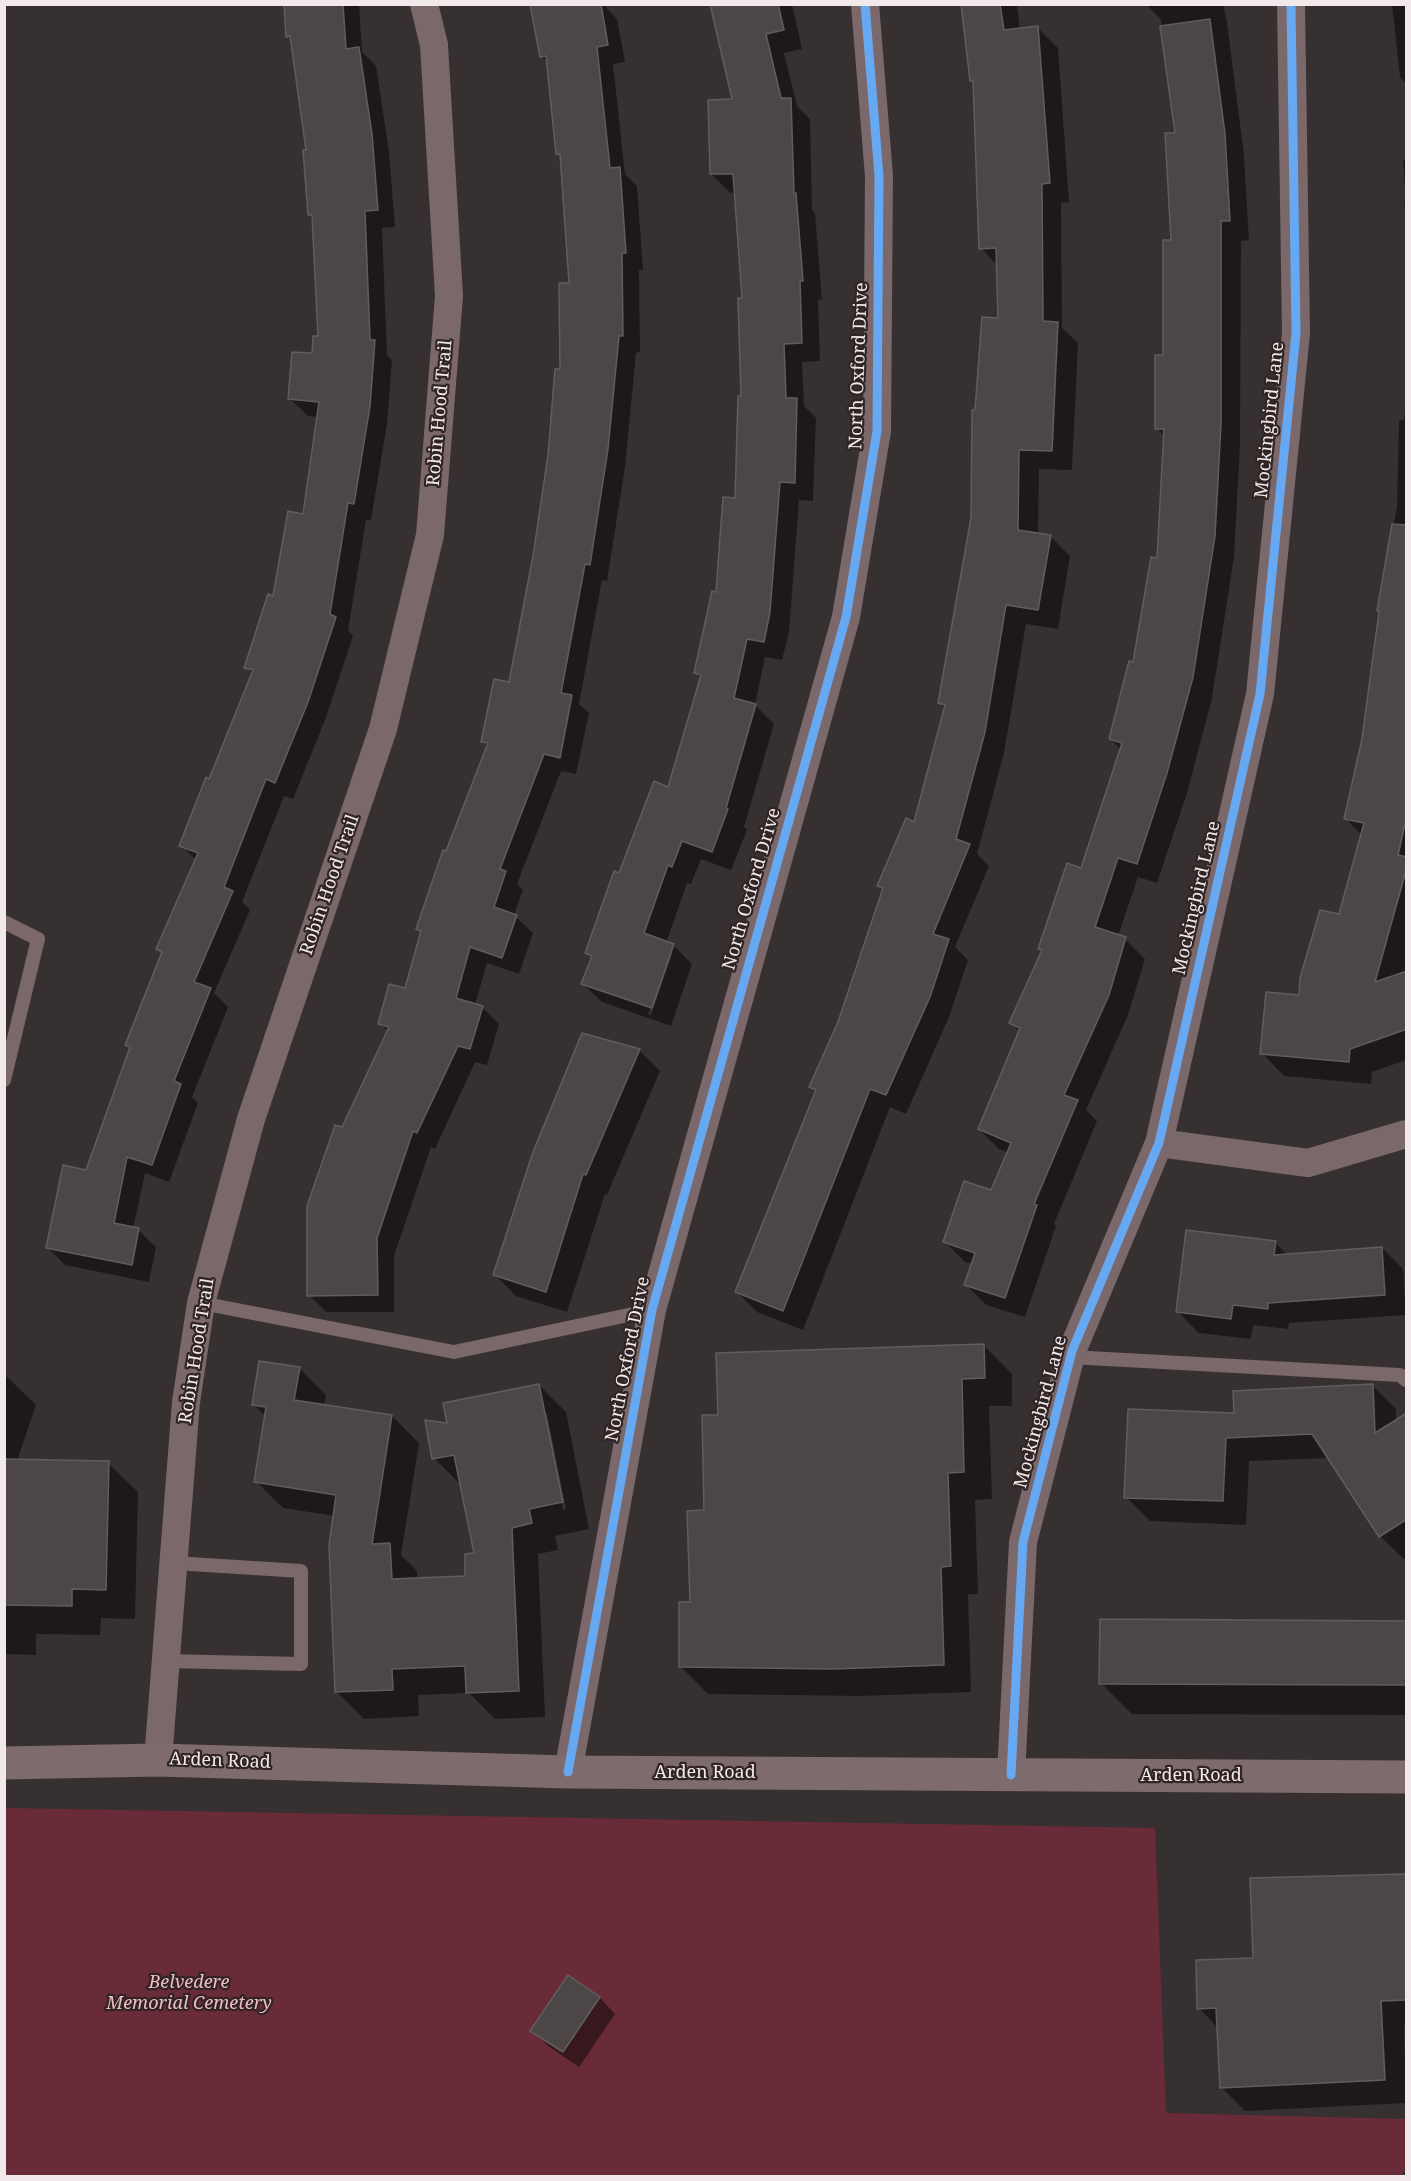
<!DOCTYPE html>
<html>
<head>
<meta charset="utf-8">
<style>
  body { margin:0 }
  #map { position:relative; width:1411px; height:2181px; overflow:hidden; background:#373031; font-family:"Noto Serif",serif }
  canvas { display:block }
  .frame { position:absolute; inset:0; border:6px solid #f2e9ea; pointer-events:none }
</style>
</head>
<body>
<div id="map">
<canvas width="1411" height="2181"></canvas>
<div class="frame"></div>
</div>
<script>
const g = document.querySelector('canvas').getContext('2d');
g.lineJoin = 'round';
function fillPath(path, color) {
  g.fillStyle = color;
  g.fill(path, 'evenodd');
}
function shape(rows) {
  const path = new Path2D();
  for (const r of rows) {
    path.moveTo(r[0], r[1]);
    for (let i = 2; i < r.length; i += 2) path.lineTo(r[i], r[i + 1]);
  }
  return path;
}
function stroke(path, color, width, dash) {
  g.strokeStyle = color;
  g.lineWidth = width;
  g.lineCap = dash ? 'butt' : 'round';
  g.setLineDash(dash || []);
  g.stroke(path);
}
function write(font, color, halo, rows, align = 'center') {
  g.font = font + ' "Noto Serif",serif';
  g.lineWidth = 4.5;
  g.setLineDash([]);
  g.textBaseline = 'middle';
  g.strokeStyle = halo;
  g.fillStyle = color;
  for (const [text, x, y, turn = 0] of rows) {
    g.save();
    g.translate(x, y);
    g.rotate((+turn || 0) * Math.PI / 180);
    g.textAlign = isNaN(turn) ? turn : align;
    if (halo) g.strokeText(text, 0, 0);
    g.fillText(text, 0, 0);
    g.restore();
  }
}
fillPath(shape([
  [5,1808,1155,1828,1166,2113,1406,2119,1406,2164,1402,2176,5,2176]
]), '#692b38');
fillPath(shape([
  [286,4,359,4,362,52,376,66,389,152,395,227,382,228,387,355,392,360,387,424,371,520,366,520,348,630,353,636,325,720,293,799,284,796,242,902,250,910,214,993,228,1007,192,1097,198,1103,169,1182,145,1173,133,1229,138,1230,156,1247,149,1282,65,1265,48,1248,87,1171,131,1049,126,1045,163,954,158,949,196,860,181,845,253,674,246,667,275,598,304,515,318,417,308,416,290,399,320,338,307,151,292,40,288,36],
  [532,4,603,4,617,19,625,62,613,64,625,174,637,186,643,270,639,270,640,352,636,353,625,467,607,581,602,580,579,704,589,713,576,774,561,771,517,884,523,890,514,915,533,933,519,974,487,963,475,1005,482,1007,499,1024,487,1065,475,1062,435,1149,431,1147,394,1256,394,1312,326,1312,309,1295,343,1129,389,1032,380,1023,406,990,422,933,418,929,488,747,482,741,511,684,535,556,562,371,570,285,562,157,558,153,549,64,541,56],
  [715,4,792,4,802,49,784,53,797,106,810,119,812,210,815,213,822,299,818,300,820,361,802,362,804,406,816,418,813,501,799,500,789,632,782,660,765,657,755,705,774,724,744,827,747,830,731,870,701,859,691,884,687,883,666,943,673,945,692,964,671,1026,602,1002,583,984,593,959,587,953,620,875,669,789,702,679,696,673,717,594,736,499,742,398,744,299,736,192,730,193,711,174,733,101],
  [669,954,672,954,651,1015,648,1014],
  [962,4,1017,4,1020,30,1038,28,1058,48,1069,202,1061,203,1062,328,1078,343,1072,470,1039,469,1038,534,1050,536,1070,556,1058,629,1026,624,1004,753,977,854,989,866,955,947,968,960,949,1017,906,1114,890,1107,803,1330,757,1312,737,1292,816,1092,810,1087,839,1022,884,890,879,886,915,824,945,708,939,703,972,519,977,412,999,319,998,266,981,248,974,83,971,80],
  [1146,4,1223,4,1227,23,1244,155,1249,240,1241,241,1240,444,1234,557,1212,698,1187,793,1157,883,1138,877,1118,936,1125,939,1145,959,1128,1015,1086,1110,1097,1121,1054,1224,1056,1226,1025,1317,986,1305,966,1285,973,1264,965,1262,945,1242,992,1192,1009,1153,999,1149,979,1129,1020,1032,1011,1023,1043,951,1039,948,1082,870,1121,750,1111,739,1134,664,1158,560,1165,437,1157,428,1173,241,1176,134,1161,20],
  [1392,4,1406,4,1406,84,1400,77],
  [1403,160,1406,160,1406,201],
  [1406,202,1406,219,1404,203],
  [1406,398,1406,1060,1372,1072,1371,1084,1284,1076,1262,1053,1300,997,1340,916,1362,835,1346,819,1363,740,1378,610,1397,507,1399,420,1404,420],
  [639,1050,660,1071,607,1195,605,1194,567,1312,516,1296,495,1275],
  [1275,1242,1288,1256,1382,1248,1403,1269,1406,1315,1289,1323,1288,1329,1253,1325,1251,1339,1199,1333,1178,1312],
  [984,1346,1012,1374,1012,1406,989,1406,992,1499,975,1500,978,1594,968,1594,971,1692,861,1696,708,1694,680,1666,719,1416],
  [299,1368,326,1395,324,1406,392,1416,419,1443,401,1555,417,1571,417,1580,467,1577,476,1554,461,1485,434,1458,449,1425,539,1385,566,1412,589,1529,555,1536,558,1550,538,1554,545,1717,495,1719,469,1693,418,1695,419,1716,364,1719,337,1692,335,1516,283,1508,256,1481,266,1417,254,1405],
  [544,1414,547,1414,566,1509,563,1510],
  [4,1374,36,1405,17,1461,108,1463,138,1492,135,1619,101,1618,100,1635,36,1634,36,1655,4,1654],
  [1372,1385,1396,1409,1396,1421,1406,1414,1406,1558,1404,1559,1380,1536,1329,1458,1249,1461,1246,1525,1150,1521,1126,1497,1235,1414],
  [1406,1622,1406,1715,1132,1714,1101,1683],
  [1406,1875,1406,2024,1404,2025,1406,2103,1245,2111,1221,2087,1218,2028,1199,2008,1254,1959],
  [568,1977,600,1998,615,2014,579,2067,548,2046,532,2030]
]), '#0007');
const building = shape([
  [284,4,343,4,346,49,359,47,372,134,378,210,365,211,370,340,375,340,370,406,354,504,348,503,330,614,336,617,308,702,275,783,266,779,224,887,233,891,194,982,211,988,174,1081,181,1084,152,1165,127,1157,114,1223,139,1228,132,1265,46,1248,63,1165,86,1170,130,1047,125,1045,162,952,156,949,198,853,179,846,206,777,209,779,253,670,244,668,268,594,273,596,288,511,303,514,319,402,288,399,292,352,312,353,313,336,318,336,312,215,308,215,303,150,306,150,290,36,286,37,284,4],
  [530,4,601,4,608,45,597,47,610,168,620,167,626,253,622,253,623,336,619,336,608,449,590,565,585,564,561,693,572,695,560,758,544,754,500,869,506,871,494,907,517,915,502,958,470,947,456,998,483,1006,470,1049,458,1046,417,1133,413,1131,377,1238,378,1295,307,1296,307,1206,335,1125,342,1127,389,1027,378,1024,389,984,405,988,421,931,416,929,443,850,446,851,488,743,481,742,494,679,509,682,533,556,548,455,555,369,560,369,559,283,569,283,560,154,556,154,546,56,540,57,530,4],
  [710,4,778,4,784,30,766,34,781,98,791,98,794,193,796,193,803,281,800,281,802,343,784,344,786,398,797,398,795,483,780,482,770,612,764,642,747,639,734,698,756,704,726,808,728,809,712,852,682,841,672,867,668,865,644,933,674,944,652,1008,581,984,592,956,585,953,614,871,619,873,654,781,668,787,701,675,694,673,712,591,716,592,723,497,735,498,738,396,741,396,738,298,742,298,733,174,710,174,708,100,732,99,710,4],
  [961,4,1000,4,1004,30,1038,26,1050,183,1042,184,1043,321,1058,322,1052,451,1019,450,1018,530,1051,535,1038,610,1006,605,985,732,956,839,970,844,933,934,949,939,930,997,886,1095,870,1089,783,1311,735,1292,816,1090,809,1087,838,1022,883,888,877,886,906,818,914,822,945,705,938,703,971,518,972,410,975,410,982,317,998,318,996,248,979,249,973,80,970,81,961,4],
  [1210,19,1225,134,1230,221,1221,221,1221,423,1215,536,1193,677,1167,773,1137,864,1118,858,1095,927,1126,937,1109,995,1064,1095,1078,1100,1034,1204,1037,1205,1005,1298,964,1285,975,1253,943,1242,964,1181,991,1190,1011,1143,978,1129,1020,1028,1009,1023,1042,950,1038,949,1067,863,1081,868,1122,743,1109,739,1129,661,1133,662,1151,557,1157,558,1164,429,1155,429,1155,355,1163,355,1163,240,1171,240,1165,133,1175,133,1160,26,1210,19],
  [1392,524,1407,525,1407,815,1398,855,1407,857,1407,867,1375,982,1407,971,1407,1029,1350,1049,1349,1062,1260,1054,1266,992,1299,995,1300,978,1320,910,1339,914,1364,823,1344,819,1362,739,1379,611,1377,611,1392,524],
  [582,1033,640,1049,586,1175,583,1174,546,1292,493,1275,533,1152,582,1033],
  [1186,1230,1276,1241,1274,1255,1382,1247,1385,1295,1268,1303,1268,1309,1233,1305,1231,1319,1176,1312,1186,1230],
  [984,1344,985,1378,962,1379,964,1472,948,1473,951,1566,941,1567,944,1665,833,1669,679,1667,679,1602,690,1602,687,1511,704,1510,702,1415,718,1415,716,1353,984,1344],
  [259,1361,300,1367,294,1400,392,1415,372,1544,390,1543,392,1579,465,1576,465,1554,474,1553,454,1455,432,1459,425,1420,447,1423,443,1403,539,1384,563,1502,529,1509,532,1523,512,1528,519,1691,466,1693,465,1666,392,1669,393,1690,335,1692,329,1545,336,1495,254,1482,266,1407,252,1405,259,1361],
  [1373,1384,1375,1433,1407,1413,1407,1519,1379,1537,1312,1434,1226,1438,1223,1501,1124,1498,1128,1409,1234,1413,1233,1391,1373,1384],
  [4,1459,109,1461,106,1590,72,1589,72,1606,4,1605,4,1459],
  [1100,1619,1407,1621,1407,1685,1099,1684,1100,1619],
  [1407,1874,1407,2000,1381,2001,1385,2080,1220,2088,1216,2008,1197,2009,1196,1960,1253,1958,1250,1878,1407,1874],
  [568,1975,600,1997,563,2052,530,2031,568,1975]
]);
fillPath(building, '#4c4647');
stroke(building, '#625d5d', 1.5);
stroke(shape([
  [4,922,38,939,4,1080],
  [201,1303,454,1352,652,1310],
  [1070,1357,1400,1375,1406,1380],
  [166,1661,301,1664,301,1571,174,1563]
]), '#7a686b', 14);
stroke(shape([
  [1159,1143,1308,1163,1406,1134],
  [158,1760,186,1402,201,1303,251,1119,383,729,430,535,449,296,434,45,424,4],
  [568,1772,652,1310,846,617,877,431,879,176,865,4],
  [1011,1775,1023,1542,1072,1351,1159,1143,1260,694,1296,333,1291,4]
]), '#7a686b', 28);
stroke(shape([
  [4,1763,158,1760,568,1772,1406,1777]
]), '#7e6b6d', 33);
stroke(shape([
  [568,1772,652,1310,846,617,877,431,879,176,865,4],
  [1011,1775,1023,1542,1072,1351,1159,1143,1260,694,1296,333,1291,4]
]), '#66a8f1', 9);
write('18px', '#f2e9ea', '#302425', [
  ["North Oxford Drive",859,366,-88],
  ["Robin Hood Trail",440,413,-85],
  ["Mockingbird Lane",1270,420,-84],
  ["Robin Hood Trail",330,885,-71],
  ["North Oxford Drive",752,889,-74],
  ["Mockingbird Lane",1197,898,-77],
  ["Robin Hood Trail",197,1351,-81],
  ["North Oxford Drive",628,1359,-79],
  ["Mockingbird Lane",1041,1412,-75],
  ["Arden Road",220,1761,2],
  ["Arden Road",705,1773],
  ["Arden Road",1191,1776]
]);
write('italic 18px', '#f0bdc3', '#302425', [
  ["Belvedere",189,1983],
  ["Memorial Cemetery",189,2004]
]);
</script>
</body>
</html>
